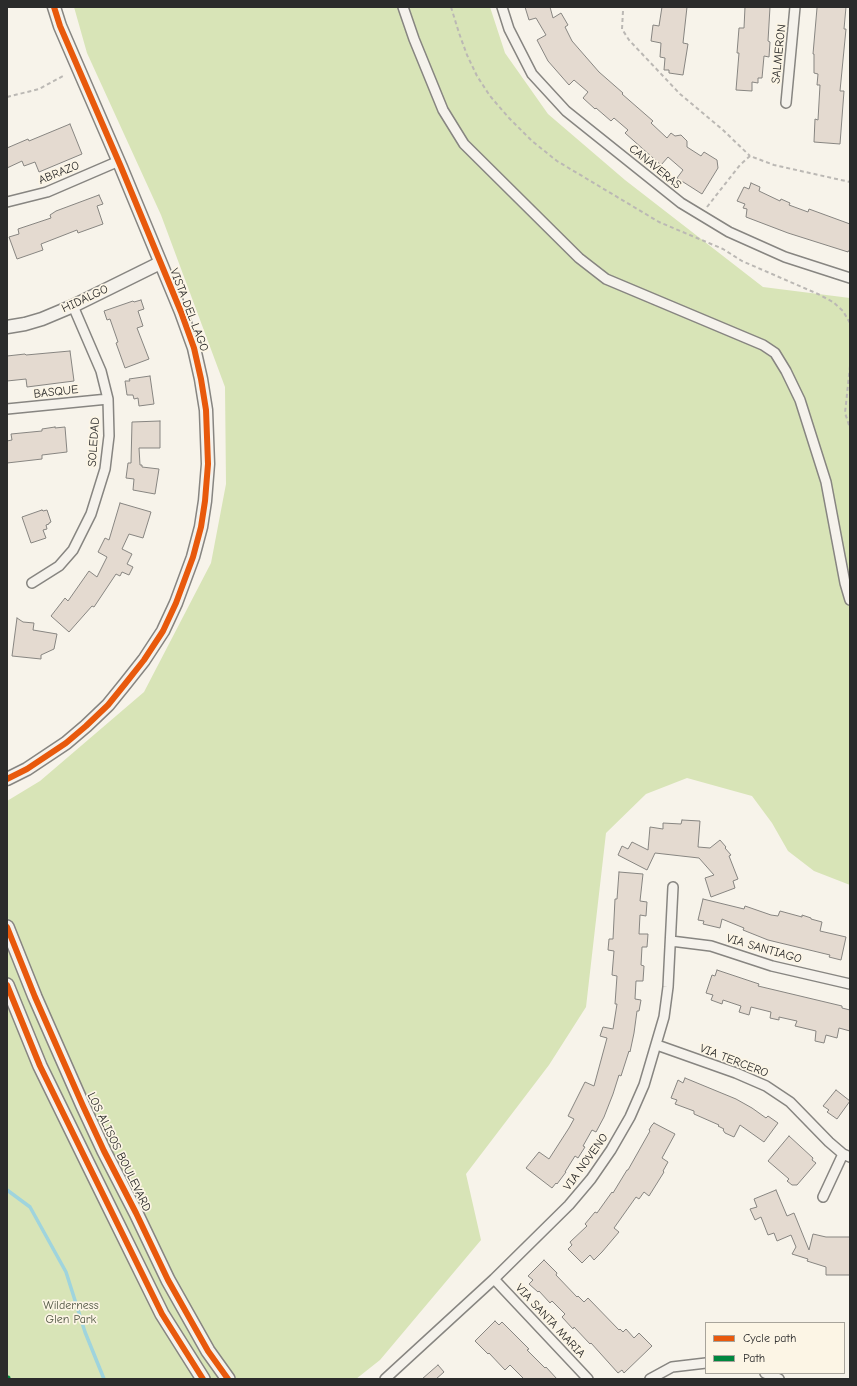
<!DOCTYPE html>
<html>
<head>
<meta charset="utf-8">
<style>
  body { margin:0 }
  #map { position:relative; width:857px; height:1386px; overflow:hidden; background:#f7f3ea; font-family:"Comic Neue",sans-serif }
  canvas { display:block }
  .frame { position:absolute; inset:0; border:8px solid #2b2b2b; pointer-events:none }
  .legend { position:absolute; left:705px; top:1322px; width:140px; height:52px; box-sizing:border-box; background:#fcf5e5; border:1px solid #a8a49b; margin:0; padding:5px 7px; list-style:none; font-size:12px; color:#2b2b2b }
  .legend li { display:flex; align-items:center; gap:8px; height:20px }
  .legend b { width:20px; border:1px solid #a8a49b }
</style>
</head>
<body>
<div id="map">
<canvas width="857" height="1386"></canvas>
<div class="frame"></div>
<ul class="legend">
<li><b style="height:5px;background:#e8590c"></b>Cycle path</li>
<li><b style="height:5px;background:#00873e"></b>Path</li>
</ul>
</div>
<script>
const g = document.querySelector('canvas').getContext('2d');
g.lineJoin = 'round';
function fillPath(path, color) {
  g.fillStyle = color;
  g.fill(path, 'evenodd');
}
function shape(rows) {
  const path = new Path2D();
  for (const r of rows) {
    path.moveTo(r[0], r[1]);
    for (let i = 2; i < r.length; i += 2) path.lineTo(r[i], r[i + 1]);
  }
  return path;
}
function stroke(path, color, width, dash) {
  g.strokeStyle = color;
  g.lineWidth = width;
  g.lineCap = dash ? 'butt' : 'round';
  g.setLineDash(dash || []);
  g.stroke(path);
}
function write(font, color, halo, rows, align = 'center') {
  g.font = font + ' "Comic Neue",sans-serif';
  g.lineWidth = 3.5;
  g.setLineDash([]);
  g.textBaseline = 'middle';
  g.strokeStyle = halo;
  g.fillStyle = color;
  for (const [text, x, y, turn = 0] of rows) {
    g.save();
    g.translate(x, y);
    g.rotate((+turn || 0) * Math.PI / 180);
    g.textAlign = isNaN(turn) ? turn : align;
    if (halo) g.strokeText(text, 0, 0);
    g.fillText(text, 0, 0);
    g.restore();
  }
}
fillPath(shape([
  [74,7,490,7,505,53,548,114,625,180,763,287,850,298,850,885,814,871,788,851,772,823,752,796,687,778,646,794,606,833,586,1007,549,1065,466,1174,481,1240,380,1360,356,1379,7,1379,7,801,40,781,144,692,211,563,226,484,225,387,161,215,87,53]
]), '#d8e4b7');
stroke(shape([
  [7,1190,30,1207,66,1272,85,1332,104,1379]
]), '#9fd4dd', 3.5);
const building = shape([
  [525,7,550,7,553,18,561,13,568,25,565,27,572,41,599,72,623,93,622,94,653,121,651,123,667,138,671,133,675,136,681,135,687,141,687,147,701,156,704,152,717,160,718,168,702,194,677,178,683,170,668,157,661,165,625,133,628,130,614,118,611,121,596,108,595,109,583,98,588,92,574,80,569,85,548,61,537,40,546,35,536,18,529,20,525,7],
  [662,7,687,7,683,43,688,44,683,75,669,73,669,70,664,70,665,58,660,57,661,43,651,41,653,25,659,26,662,7],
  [745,7,770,7,768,41,770,42,769,57,764,56,762,78,758,78,758,83,752,82,752,91,736,90,739,53,737,53,739,28,744,28,745,7],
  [818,7,846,7,844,29,846,29,840,91,844,91,840,144,814,142,815,119,818,120,820,85,817,85,818,74,814,73,814,54,813,54,817,8,818,7],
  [70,124,82,154,39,172,35,162,24,166,22,161,7,168,7,148,28,139,29,141,70,124],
  [751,183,760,187,759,191,780,201,781,199,790,203,789,205,808,212,809,209,850,224,850,251,848,251,848,252,788,233,746,217,747,209,743,208,745,204,737,201,744,187,749,189,751,183],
  [99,195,103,204,97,206,103,224,78,233,77,230,41,244,43,250,17,259,9,237,19,234,18,229,51,218,50,215,56,211,99,195],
  [141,300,144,309,138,311,143,326,137,328,149,359,125,368,116,343,118,342,110,319,107,320,104,311,133,301,134,302,141,300],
  [70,351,74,381,27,387,26,379,7,381,7,356,25,354,26,355,70,351],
  [150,376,154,404,139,406,138,398,134,399,133,395,127,395,125,381,130,381,129,379,150,376],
  [160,421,160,448,139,448,140,465,142,465,142,467,159,469,155,494,133,490,134,479,126,478,128,463,131,463,132,422,160,421],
  [55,427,55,428,65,427,67,452,42,455,42,459,7,463,7,441,12,440,11,434,42,431,42,429,55,427],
  [120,503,151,512,143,538,129,534,122,549,132,554,127,564,133,567,129,575,122,572,120,576,116,574,94,607,92,606,69,632,51,616,65,598,68,601,89,571,97,577,107,557,98,552,105,538,109,540,120,503],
  [42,510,43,511,47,510,51,522,49,523,49,524,46,525,47,529,43,530,46,538,31,543,22,517,42,510],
  [17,618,23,622,34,623,33,630,57,634,54,649,41,655,41,659,12,656,17,618],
  [682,820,700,821,698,847,710,848,720,840,726,847,725,848,731,855,729,856,738,879,733,881,735,888,711,897,705,878,714,875,699,858,655,853,647,870,618,855,622,846,628,849,632,842,648,850,650,827,663,829,663,823,681,824,682,820],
  [619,872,643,874,640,901,647,902,646,916,640,915,639,934,648,934,647,947,642,947,641,965,644,966,643,981,636,981,635,999,641,1000,639,1011,637,1011,634,1033,630,1052,629,1051,621,1076,619,1075,613,1094,604,1117,596,1132,592,1130,583,1146,585,1147,578,1158,575,1156,565,1172,566,1172,557,1184,556,1183,552,1188,526,1168,539,1152,549,1159,569,1128,574,1119,568,1116,585,1082,594,1086,607,1038,600,1036,603,1027,613,1029,617,1004,615,1004,617,976,612,975,614,951,608,950,609,939,613,939,615,899,617,899,619,872],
  [703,899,744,909,745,906,771,915,778,916,780,911,802,917,802,915,811,918,811,919,822,922,820,931,846,937,841,960,829,957,830,955,768,940,743,930,744,928,722,919,720,928,703,924,704,921,698,920,703,899],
  [717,970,759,984,758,986,842,1006,842,1008,850,1010,850,1031,839,1028,837,1038,826,1035,824,1043,815,1041,816,1031,795,1026,797,1021,779,1017,779,1020,770,1018,771,1012,751,1007,749,1015,739,1012,741,1006,723,1000,722,1004,711,1000,713,995,706,993,712,975,715,976,717,970],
  [685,1078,736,1099,752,1108,766,1118,768,1116,778,1123,764,1142,740,1125,734,1137,725,1133,723,1130,724,1129,718,1126,719,1125,694,1114,694,1111,675,1104,677,1100,671,1098,678,1080,683,1083,685,1078],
  [836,1090,850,1101,837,1119,827,1112,829,1110,823,1106,836,1090],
  [654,1123,675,1134,662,1158,668,1162,663,1171,664,1172,649,1196,644,1192,639,1199,636,1197,614,1228,619,1232,602,1252,594,1260,590,1255,582,1263,568,1249,572,1245,570,1242,587,1226,585,1224,595,1212,597,1213,612,1192,613,1193,627,1170,628,1170,650,1131,649,1130,652,1125,654,1123],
  [789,1136,813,1158,812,1160,816,1163,797,1185,792,1185,787,1181,789,1179,768,1161,789,1136],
  [776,1190,787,1216,794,1213,809,1250,813,1234,826,1237,850,1237,850,1275,826,1275,826,1267,807,1261,808,1259,792,1254,796,1247,791,1235,777,1241,774,1233,768,1235,761,1217,755,1220,750,1209,757,1207,754,1199,776,1190],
  [544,1260,557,1273,556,1275,577,1297,578,1296,584,1302,588,1298,619,1330,620,1329,623,1332,626,1329,634,1338,639,1333,652,1346,624,1373,622,1370,618,1373,591,1343,590,1344,574,1327,573,1329,562,1317,565,1314,552,1301,550,1303,539,1291,538,1292,529,1284,533,1280,528,1276,544,1260],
  [495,1321,499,1325,502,1322,529,1349,527,1350,545,1368,546,1367,557,1379,524,1379,510,1365,505,1370,489,1353,488,1354,475,1341,495,1321],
  [438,1365,444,1372,436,1379,422,1379,438,1365]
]);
fillPath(building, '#e4dad0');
stroke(building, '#878581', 1);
const minor = shape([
  [403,7,414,39,443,110,464,144,579,258,606,279,763,345,775,353,786,371,800,400,826,482,845,583,850,600],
  [502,7,509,29,532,74,566,111,681,203,729,232,785,257,850,278],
  [786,103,795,7],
  [7,202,47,192,119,161],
  [7,409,108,399],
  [32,583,59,566,73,550,91,514,105,469,109,436,108,399,101,371,73,306],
  [671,941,711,946,772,966,850,984],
  [657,1045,736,1073,766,1086,790,1102,829,1142,843,1154,850,1157],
  [823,1197,843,1154],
  [494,1279,588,1379],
  [765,1373,779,1379],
  [385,1379,494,1279,569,1205,591,1179,611,1150,630,1117,644,1085,664,1017,668,987,673,887],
  [650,1379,672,1367,706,1363]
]);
const tertiary = shape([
  [7,327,25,324,42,319,73,306,160,263],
  [7,779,27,769,66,743,86,726,108,705,125,684,144,660,163,631,176,603,193,557,201,527,205,501,208,464,206,410,201,379,194,348,181,312,121,167,60,26,54,7]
]);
const secondary = shape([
  [7,927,35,997,83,1106,104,1151,136,1213,168,1280,208,1351,228,1379],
  [7,985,40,1066,89,1166,162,1314,203,1379]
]);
stroke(minor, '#878581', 12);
stroke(tertiary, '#878581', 15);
stroke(secondary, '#878581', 16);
stroke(shape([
  [451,7,459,33,467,55,477,76,490,96,509,118,532,141,557,161,659,222,723,249,742,261,818,294,833,302,843,311,850,323],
  [623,11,622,29,629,40,680,94,723,130,750,156],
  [7,97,39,89,63,76],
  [707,207,740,165,750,156,774,165,850,182],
  [850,366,845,413,850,428]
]), '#bbb8b4', 2, [4, 3]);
stroke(minor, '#f5f2ec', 9);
stroke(tertiary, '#f5f2ec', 12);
stroke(secondary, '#f5f2ec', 13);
stroke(shape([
  [7,1377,9,1379]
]), '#00873e', 5, [10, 5]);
stroke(shape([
  [7,779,27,769,66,743,86,726,108,705,125,684,144,660,163,631,176,603,193,557,201,527,205,501,208,464,206,410,201,379,194,348,181,312,121,167,60,26,54,7],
  [7,927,35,997,83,1106,104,1151,136,1213,168,1280,208,1351,228,1379],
  [7,985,40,1066,89,1166,162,1314,203,1379]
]), '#e8590c', 6);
write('12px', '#2b2b2b', '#fcf5e5', [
  ["SALMERON",779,54,-84],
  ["CANAVERAS",655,167,39],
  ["ABRAZO",59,173,-22],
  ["HIDALGO",85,299,-25],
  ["VISTA DEL LAGO",189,310,69],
  ["BASQUE",56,392,-6],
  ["SOLEDAD",94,442,-86],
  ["VIA SANTIAGO",764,949,16],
  ["VIA TERCERO",734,1061,21],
  ["LOS ALISOS BOULEVARD",119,1152,64],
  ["VIA NOVENO",586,1162,-54],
  ["VIA SANTA MARIA",550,1321,47]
]);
write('12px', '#505644', '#fcf5e5', [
  ["Wilderness",71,1306],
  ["Glen Park",71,1320]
]);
</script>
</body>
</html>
